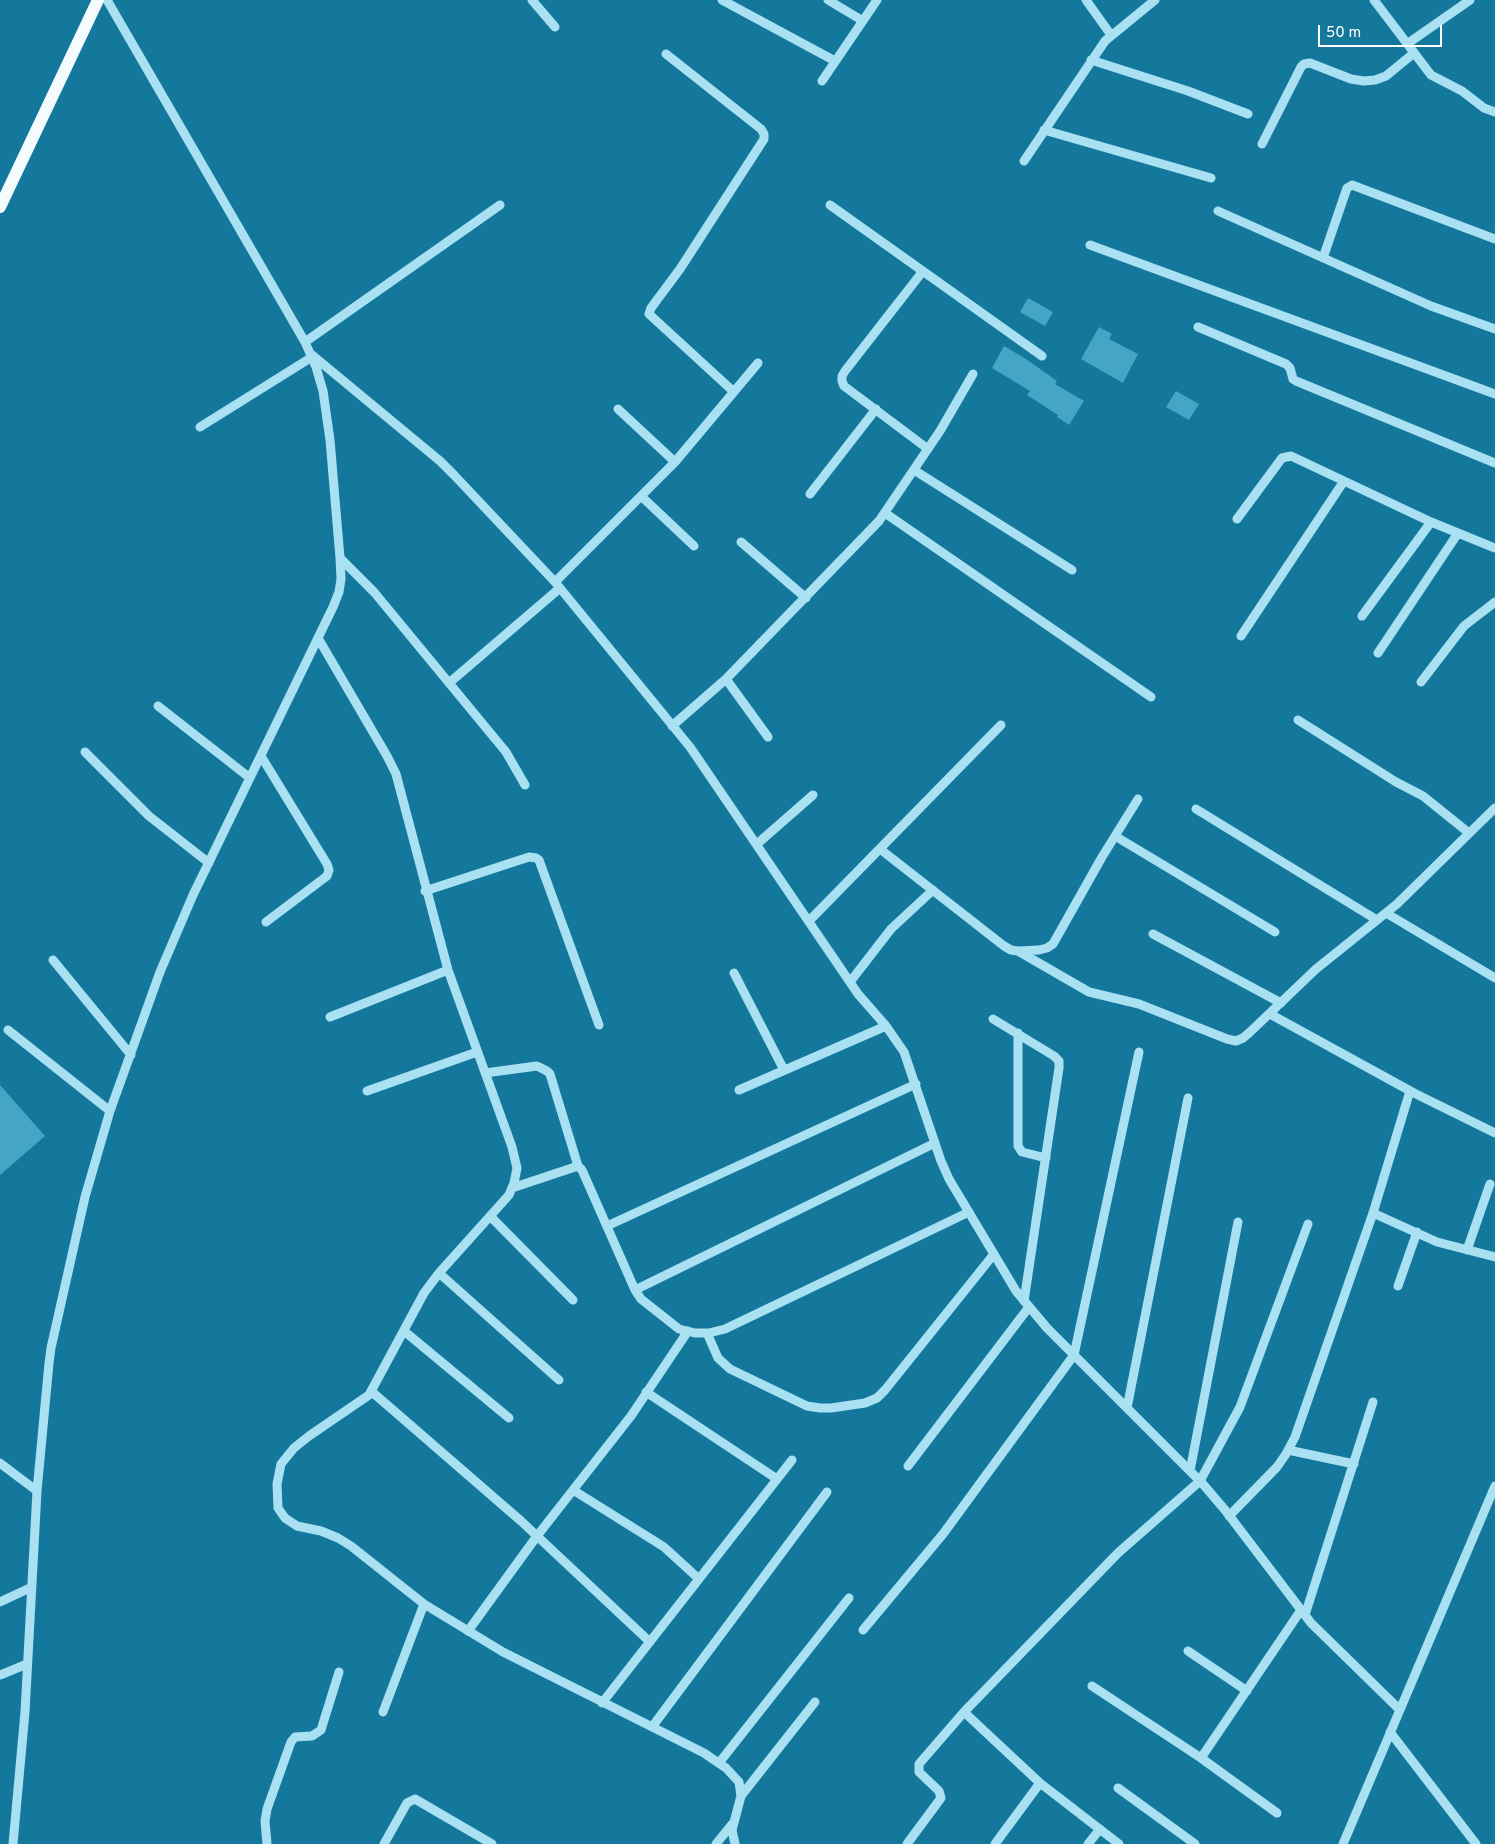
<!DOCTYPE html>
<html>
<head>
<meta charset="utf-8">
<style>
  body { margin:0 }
  #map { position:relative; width:1495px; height:1844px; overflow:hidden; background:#13789c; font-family:Overpass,sans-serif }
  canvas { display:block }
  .scale { position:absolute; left:1318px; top:25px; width:124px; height:22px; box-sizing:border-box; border:2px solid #fff; border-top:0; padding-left:6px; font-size:15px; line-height:18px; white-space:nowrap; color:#fff; -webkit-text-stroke:4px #13789c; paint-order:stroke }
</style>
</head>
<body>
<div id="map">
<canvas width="1495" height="1844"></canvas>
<div class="scale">50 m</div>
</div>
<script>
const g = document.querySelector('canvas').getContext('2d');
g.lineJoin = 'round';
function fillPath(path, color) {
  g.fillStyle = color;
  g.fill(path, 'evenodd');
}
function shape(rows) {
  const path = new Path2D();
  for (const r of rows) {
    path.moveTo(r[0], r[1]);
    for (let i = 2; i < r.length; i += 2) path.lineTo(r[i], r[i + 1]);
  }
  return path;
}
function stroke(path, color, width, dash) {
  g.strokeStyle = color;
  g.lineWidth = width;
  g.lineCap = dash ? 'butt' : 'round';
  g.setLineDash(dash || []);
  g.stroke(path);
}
fillPath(shape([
  [1028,298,1053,312,1045,326,1020,312],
  [1099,327,1112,334,1109,339,1138,354,1123,383,1081,359],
  [1004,346,1026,359,1057,381,1055,384,1084,401,1069,425,1057,417,1058,415,1027,395,1030,391,992,368],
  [1176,391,1199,404,1189,420,1166,407],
  [0,1085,45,1136,0,1175]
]), '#45a5c5');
stroke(shape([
  [532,0,555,27],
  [722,0,835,61],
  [828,0,863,21],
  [1086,0,1111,35],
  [1374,0,1431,75,1462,91,1484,108,1495,112],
  [1407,44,1470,0],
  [666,54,761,129,764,134,764,139,680,269,651,308,649,314,734,392],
  [1091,60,1188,91,1248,114],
  [822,81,877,0],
  [1044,130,1211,178],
  [1262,144,1301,67,1304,64,1310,63,1351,79,1364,81,1375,80,1386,76,1414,53],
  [1024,161,1105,41,1155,0],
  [830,205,1042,356],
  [1218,211,1431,306,1495,329],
  [1090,245,1495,394],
  [1323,258,1347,188,1352,185,1495,239],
  [923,271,845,371,842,376,842,381,844,386,928,449],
  [1198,327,1286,364,1290,368,1293,379,1296,381,1495,463],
  [305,342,500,205],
  [312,355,440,461,454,475,555,582,690,747,858,994,886,1026,904,1052,941,1161,949,1179,1016,1291,1047,1328,1202,1483,1225,1510,1311,1623,1399,1709],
  [618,409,675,462],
  [200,427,312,357],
  [914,470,1072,570],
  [810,494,876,409],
  [641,496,694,546],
  [885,513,1151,697],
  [1237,519,1282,458,1291,456,1431,522,1495,548],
  [741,542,806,598],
  [340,558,374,592,506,752,525,785],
  [555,582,675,462,758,363],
  [1362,616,1431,522],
  [1241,636,1344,481],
  [318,638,387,756,396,774,448,970,512,1147,517,1168,514,1183,509,1195,439,1273,424,1293,369,1395,309,1436,294,1448,281,1464,277,1484,278,1508,285,1518,297,1526,321,1531,338,1538,351,1546,424,1604,503,1652,704,1753,726,1768,739,1782,741,1796,732,1830,735,1844],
  [1378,653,1458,533],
  [726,679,768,737],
  [1421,682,1464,626,1495,602],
  [449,683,560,588],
  [158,706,250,778],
  [1298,720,1396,782,1423,796,1469,833],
  [672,726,726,679,879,521,940,431,973,374],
  [85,752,149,816,209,863],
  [261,756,327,864,329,870,327,876,266,922],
  [1196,809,1377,920],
  [1115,836,1275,932],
  [757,844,813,795],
  [880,849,1004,946,1011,950,1018,951,1039,950,1047,948,1053,944,1102,857,1138,799],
  [425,891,529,857,536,858,539,860,599,1025],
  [1386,913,1495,978],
  [809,921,1001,725],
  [1153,934,1281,1003],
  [1018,951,1089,992,1139,1004,1227,1039,1236,1041,1243,1038,1249,1033,1316,969,1397,904,1495,808],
  [53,960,131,1055],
  [734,973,784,1070],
  [850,982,891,929,933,890],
  [1270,1014,1414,1093,1495,1133],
  [330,1017,448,970],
  [993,1019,1054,1056,1059,1061,1059,1068,1024,1301],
  [8,1030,110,1111],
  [1018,1033,1018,1146,1022,1152,1046,1158],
  [485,1073,537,1066,547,1071,550,1074,578,1166],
  [739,1090,886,1026],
  [367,1091,477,1052],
  [512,1188,578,1166,582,1170,635,1290,641,1299,679,1329,695,1333,709,1333,725,1329,969,1212],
  [1373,1213,1437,1242,1495,1257],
  [490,1216,573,1300],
  [607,1226,916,1084],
  [1467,1250,1490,1184],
  [439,1273,559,1380],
  [1398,1286,1417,1232],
  [635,1290,935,1143],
  [404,1331,509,1418],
  [707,1333,718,1358,730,1369,807,1406,820,1408,831,1408,865,1403,877,1398,885,1390,994,1254],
  [371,1391,521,1521,650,1642],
  [646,1392,777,1479],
  [1127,1408,1188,1098],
  [1288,1450,1354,1464],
  [0,1463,37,1491],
  [908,1466,1029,1307],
  [1190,1471,1238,1222],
  [573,1490,664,1547,699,1579],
  [1229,1516,1277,1467,1286,1454,1295,1437,1373,1213,1410,1091],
  [0,1602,32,1587],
  [1305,1615,1373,1402],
  [863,1630,943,1534,1074,1355,1139,1052],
  [468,1631,537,1536,631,1416,688,1331],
  [1188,1651,1247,1691],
  [0,1675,27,1664],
  [1092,1686,1201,1758,1277,1813],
  [602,1703,792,1460],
  [383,1712,424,1604],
  [964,1712,1040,1783,1119,1844],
  [652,1727,827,1492],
  [1390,1732,1476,1844],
  [1201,1758,1301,1610],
  [719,1763,849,1598],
  [1118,1788,1195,1844],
  [741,1796,815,1702],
  [13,1844,25,1712,37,1491,49,1363,51,1348,85,1197,110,1111,160,972,193,895,333,607,339,592,341,579,340,558,330,440,323,391,316,367,305,342,107,0],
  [267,1844,265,1821,267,1809,291,1742,295,1737,312,1736,321,1730,339,1672],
  [384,1844,407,1803,415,1799,492,1844],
  [716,1844,733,1823],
  [907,1844,941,1798,939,1791,919,1772,919,1764,964,1712,1118,1553,1200,1481,1240,1407,1308,1224],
  [995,1844,1040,1783],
  [1088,1844,1100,1829],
  [1343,1844,1495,1486]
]), '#a9e1f3', 9);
stroke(shape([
  [0,207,98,0]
]), '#f5fcff', 12);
</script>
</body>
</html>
